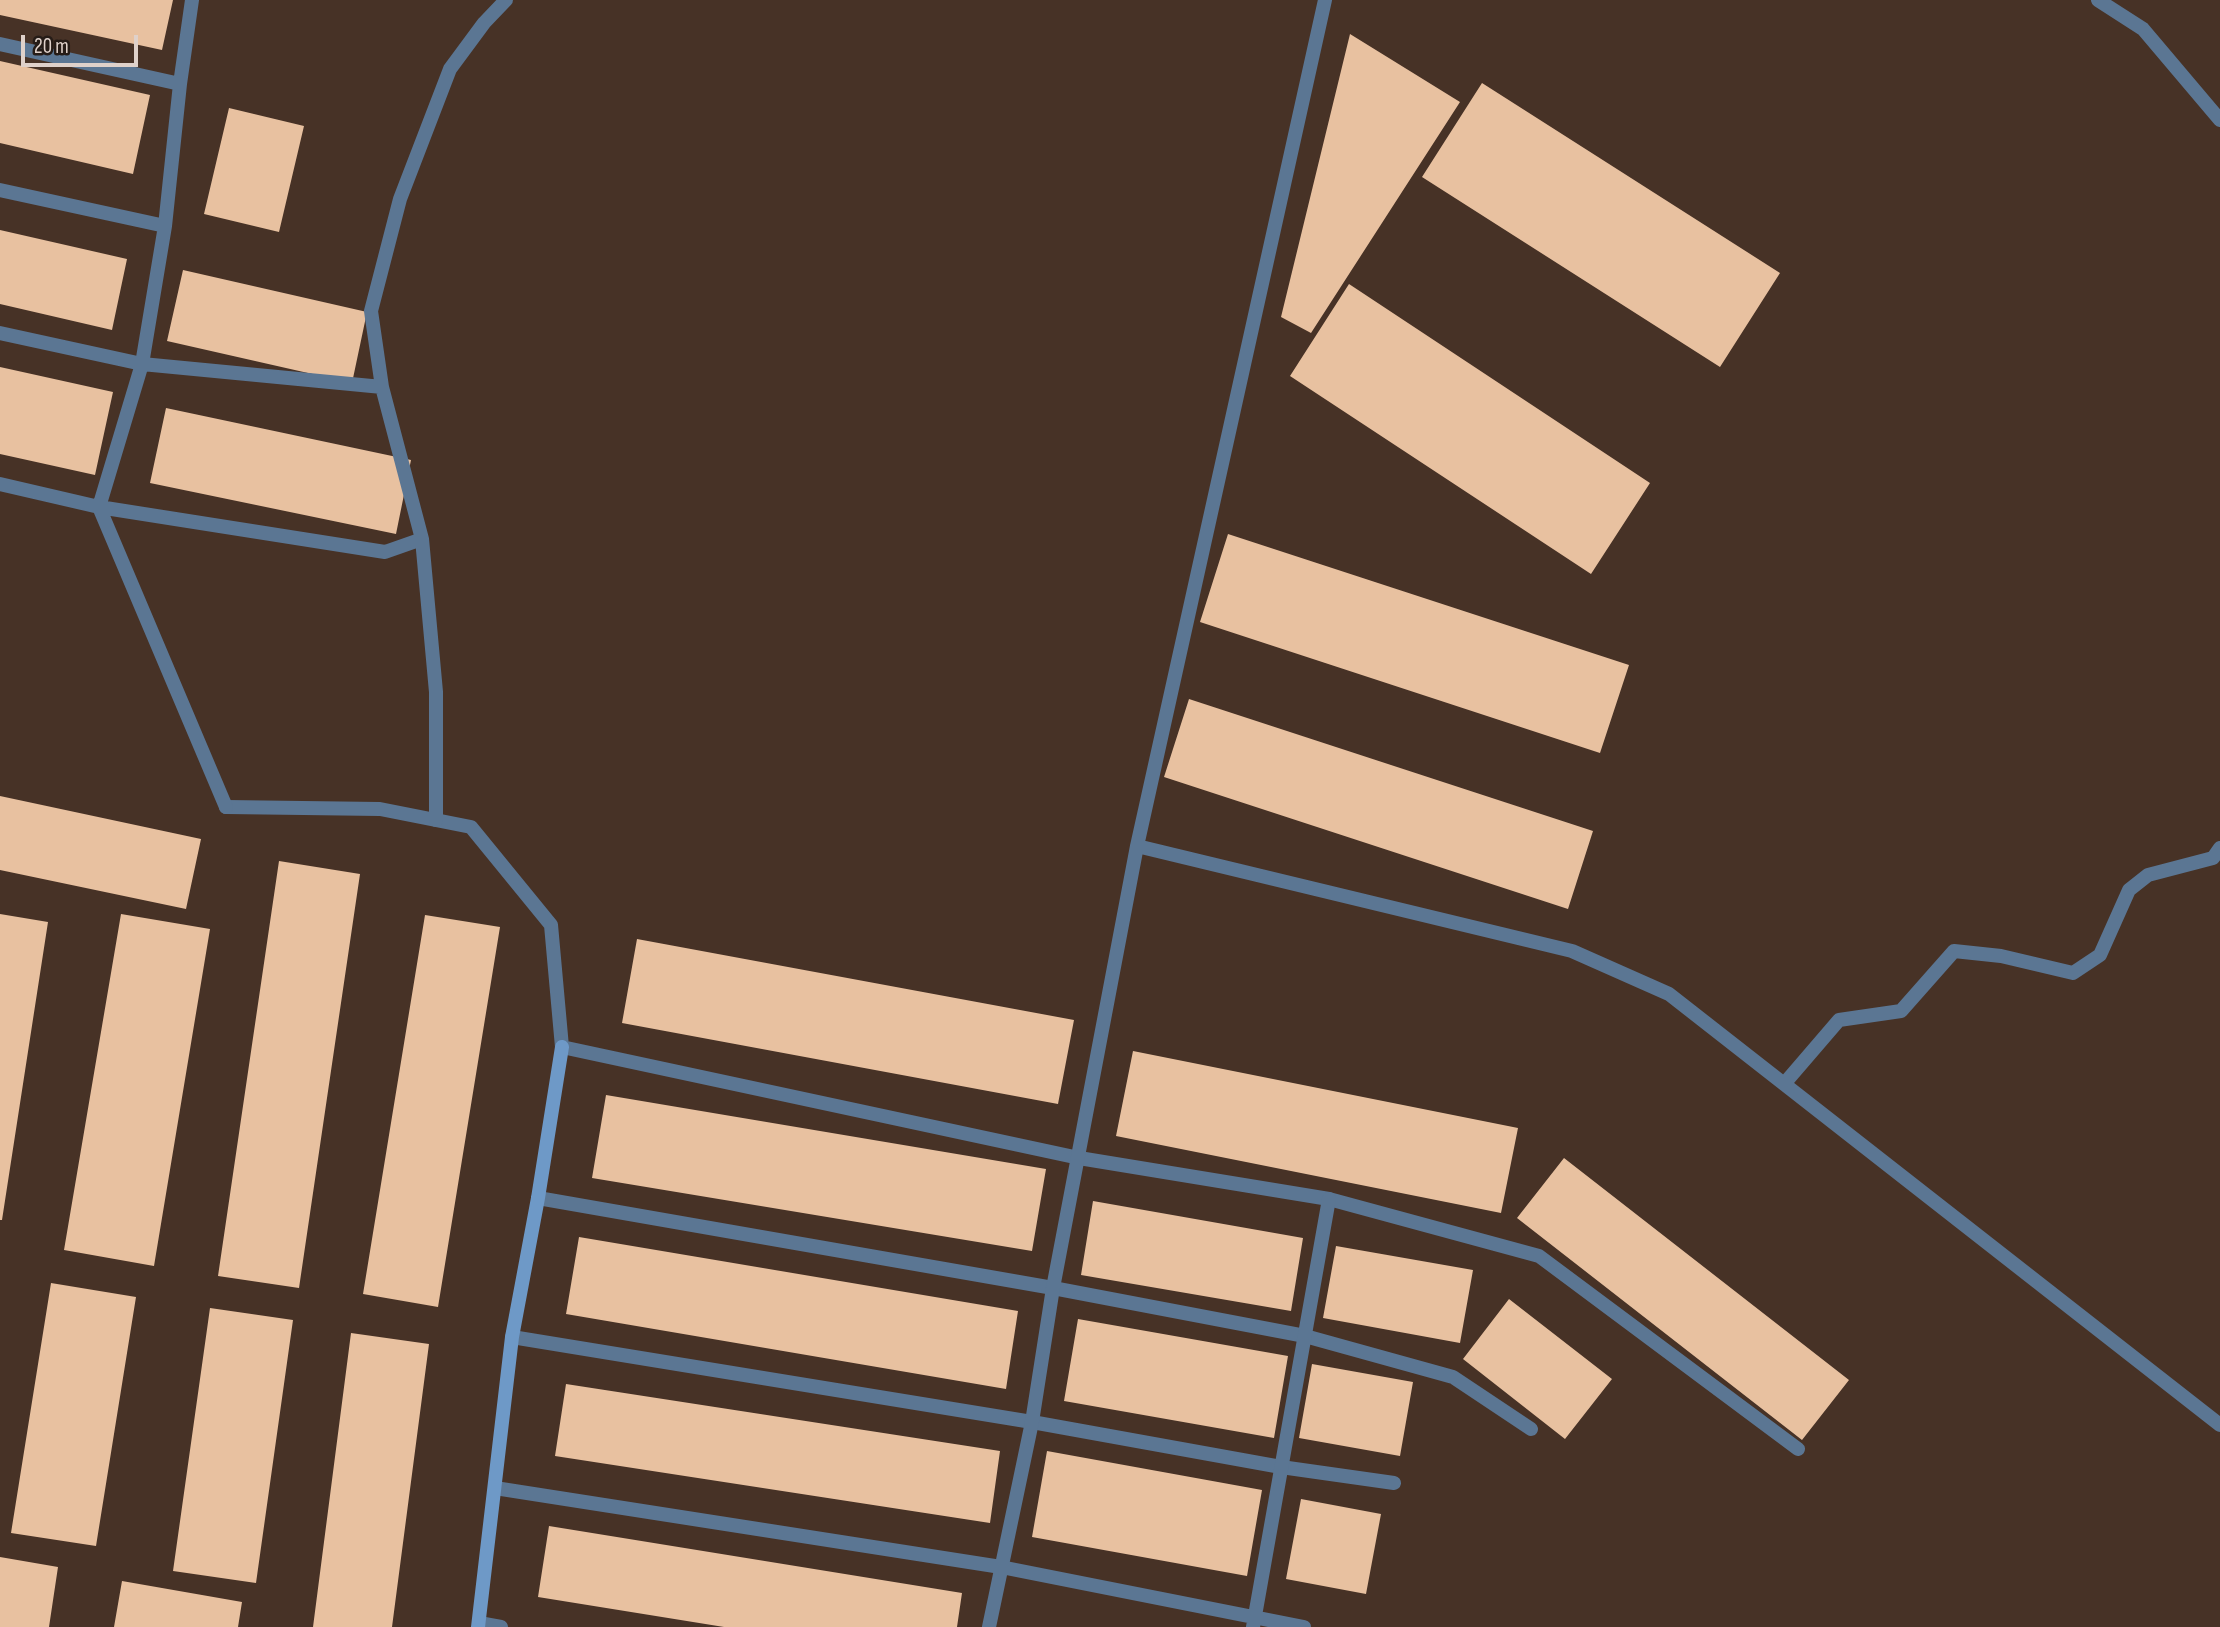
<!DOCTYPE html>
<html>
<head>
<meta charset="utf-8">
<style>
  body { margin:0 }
  #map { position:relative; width:2220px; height:1627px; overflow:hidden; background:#473226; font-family:"Sofia Sans Condensed",sans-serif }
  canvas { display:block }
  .scale { position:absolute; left:21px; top:35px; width:117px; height:32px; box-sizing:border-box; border:4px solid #dfd1ca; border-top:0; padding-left:9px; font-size:21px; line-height:24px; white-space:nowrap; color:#dfd1ca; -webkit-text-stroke:5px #261c17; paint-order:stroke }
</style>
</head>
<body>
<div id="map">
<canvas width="2220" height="1627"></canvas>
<div class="scale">20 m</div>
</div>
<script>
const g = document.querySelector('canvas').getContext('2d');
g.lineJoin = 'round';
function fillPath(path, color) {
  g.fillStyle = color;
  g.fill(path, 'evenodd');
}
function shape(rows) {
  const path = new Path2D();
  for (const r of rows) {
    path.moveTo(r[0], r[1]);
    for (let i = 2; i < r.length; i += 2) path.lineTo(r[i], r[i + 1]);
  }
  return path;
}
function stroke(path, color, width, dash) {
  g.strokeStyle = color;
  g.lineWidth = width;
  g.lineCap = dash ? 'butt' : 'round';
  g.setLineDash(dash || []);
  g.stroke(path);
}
fillPath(shape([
  [0,0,173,0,162,50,0,15],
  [1350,34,1460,102,1311,333,1281,317],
  [0,61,150,95,133,174,0,143],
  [1482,83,1780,273,1720,367,1422,177],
  [229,108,304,126,279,232,204,214],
  [0,230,127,259,112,330,0,304],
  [183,270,367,312,352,383,167,341],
  [1349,284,1650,483,1591,574,1290,376],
  [0,367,113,392,95,475,0,454],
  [166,408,411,460,396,534,150,483],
  [1228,534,1629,665,1600,753,1200,622],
  [1189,699,1593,831,1568,909,1164,777],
  [0,796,201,839,186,909,0,870],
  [279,861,360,874,299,1288,218,1276],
  [0,914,48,922,2,1220,0,1220],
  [121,914,210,929,154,1266,64,1250],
  [425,915,500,927,438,1307,363,1294],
  [637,939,1074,1020,1058,1104,622,1023],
  [1133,1051,1518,1128,1501,1213,1116,1136],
  [606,1095,1046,1169,1032,1251,592,1178],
  [1564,1158,1849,1380,1802,1440,1517,1218],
  [1093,1201,1303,1238,1291,1311,1081,1275],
  [579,1237,1018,1311,1006,1389,566,1314],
  [1336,1246,1473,1270,1460,1343,1323,1318],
  [51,1283,136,1297,96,1546,11,1533],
  [1509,1299,1612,1379,1565,1439,1463,1359],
  [210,1308,293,1320,256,1583,173,1571],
  [1078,1319,1288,1356,1274,1438,1064,1401],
  [351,1333,429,1344,392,1627,313,1627],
  [1312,1364,1413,1382,1400,1456,1299,1438],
  [566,1384,1000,1451,990,1523,555,1456],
  [1047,1451,1262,1490,1247,1576,1032,1537],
  [1301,1499,1381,1514,1366,1594,1286,1579],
  [549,1526,962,1593,957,1627,724,1627,538,1597],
  [0,1557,58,1567,49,1627,0,1627],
  [122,1581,242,1602,238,1627,114,1627]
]), '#e8c1a0');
stroke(shape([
  [226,807,380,809,471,827,551,925,562,1047,1079,1158,1329,1199,1539,1256,1798,1449],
  [538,1198,1053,1288,1305,1336,1453,1377,1531,1429],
  [512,1337,1032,1422,1281,1467,1394,1483],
  [479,1623,501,1627]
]), '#5b7693', 14);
stroke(shape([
  [192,0,180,84,165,226,142,364,99,507,226,807],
  [2098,0,2143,29,2220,120],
  [0,44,180,84],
  [0,190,165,226],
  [0,333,142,364,382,387],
  [0,484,99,507,385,552,422,539],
  [436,820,436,692,422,539,382,387,371,311,400,199,450,69,484,23,506,0],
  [1137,846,1572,951,1669,994,2220,1425],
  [1784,1084,1839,1020,1901,1011,1954,951,2001,956,2073,973,2100,955,2129,890,2148,875,2213,858,2220,848],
  [495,1488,1001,1567,1304,1627],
  [989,1627,1032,1422,1053,1288,1137,846,1325,0],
  [1253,1627,1329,1199]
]), '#5b7693', 14);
stroke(shape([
  [478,1627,512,1337,538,1198,562,1047]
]), '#6e99c7', 14);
</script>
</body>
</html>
